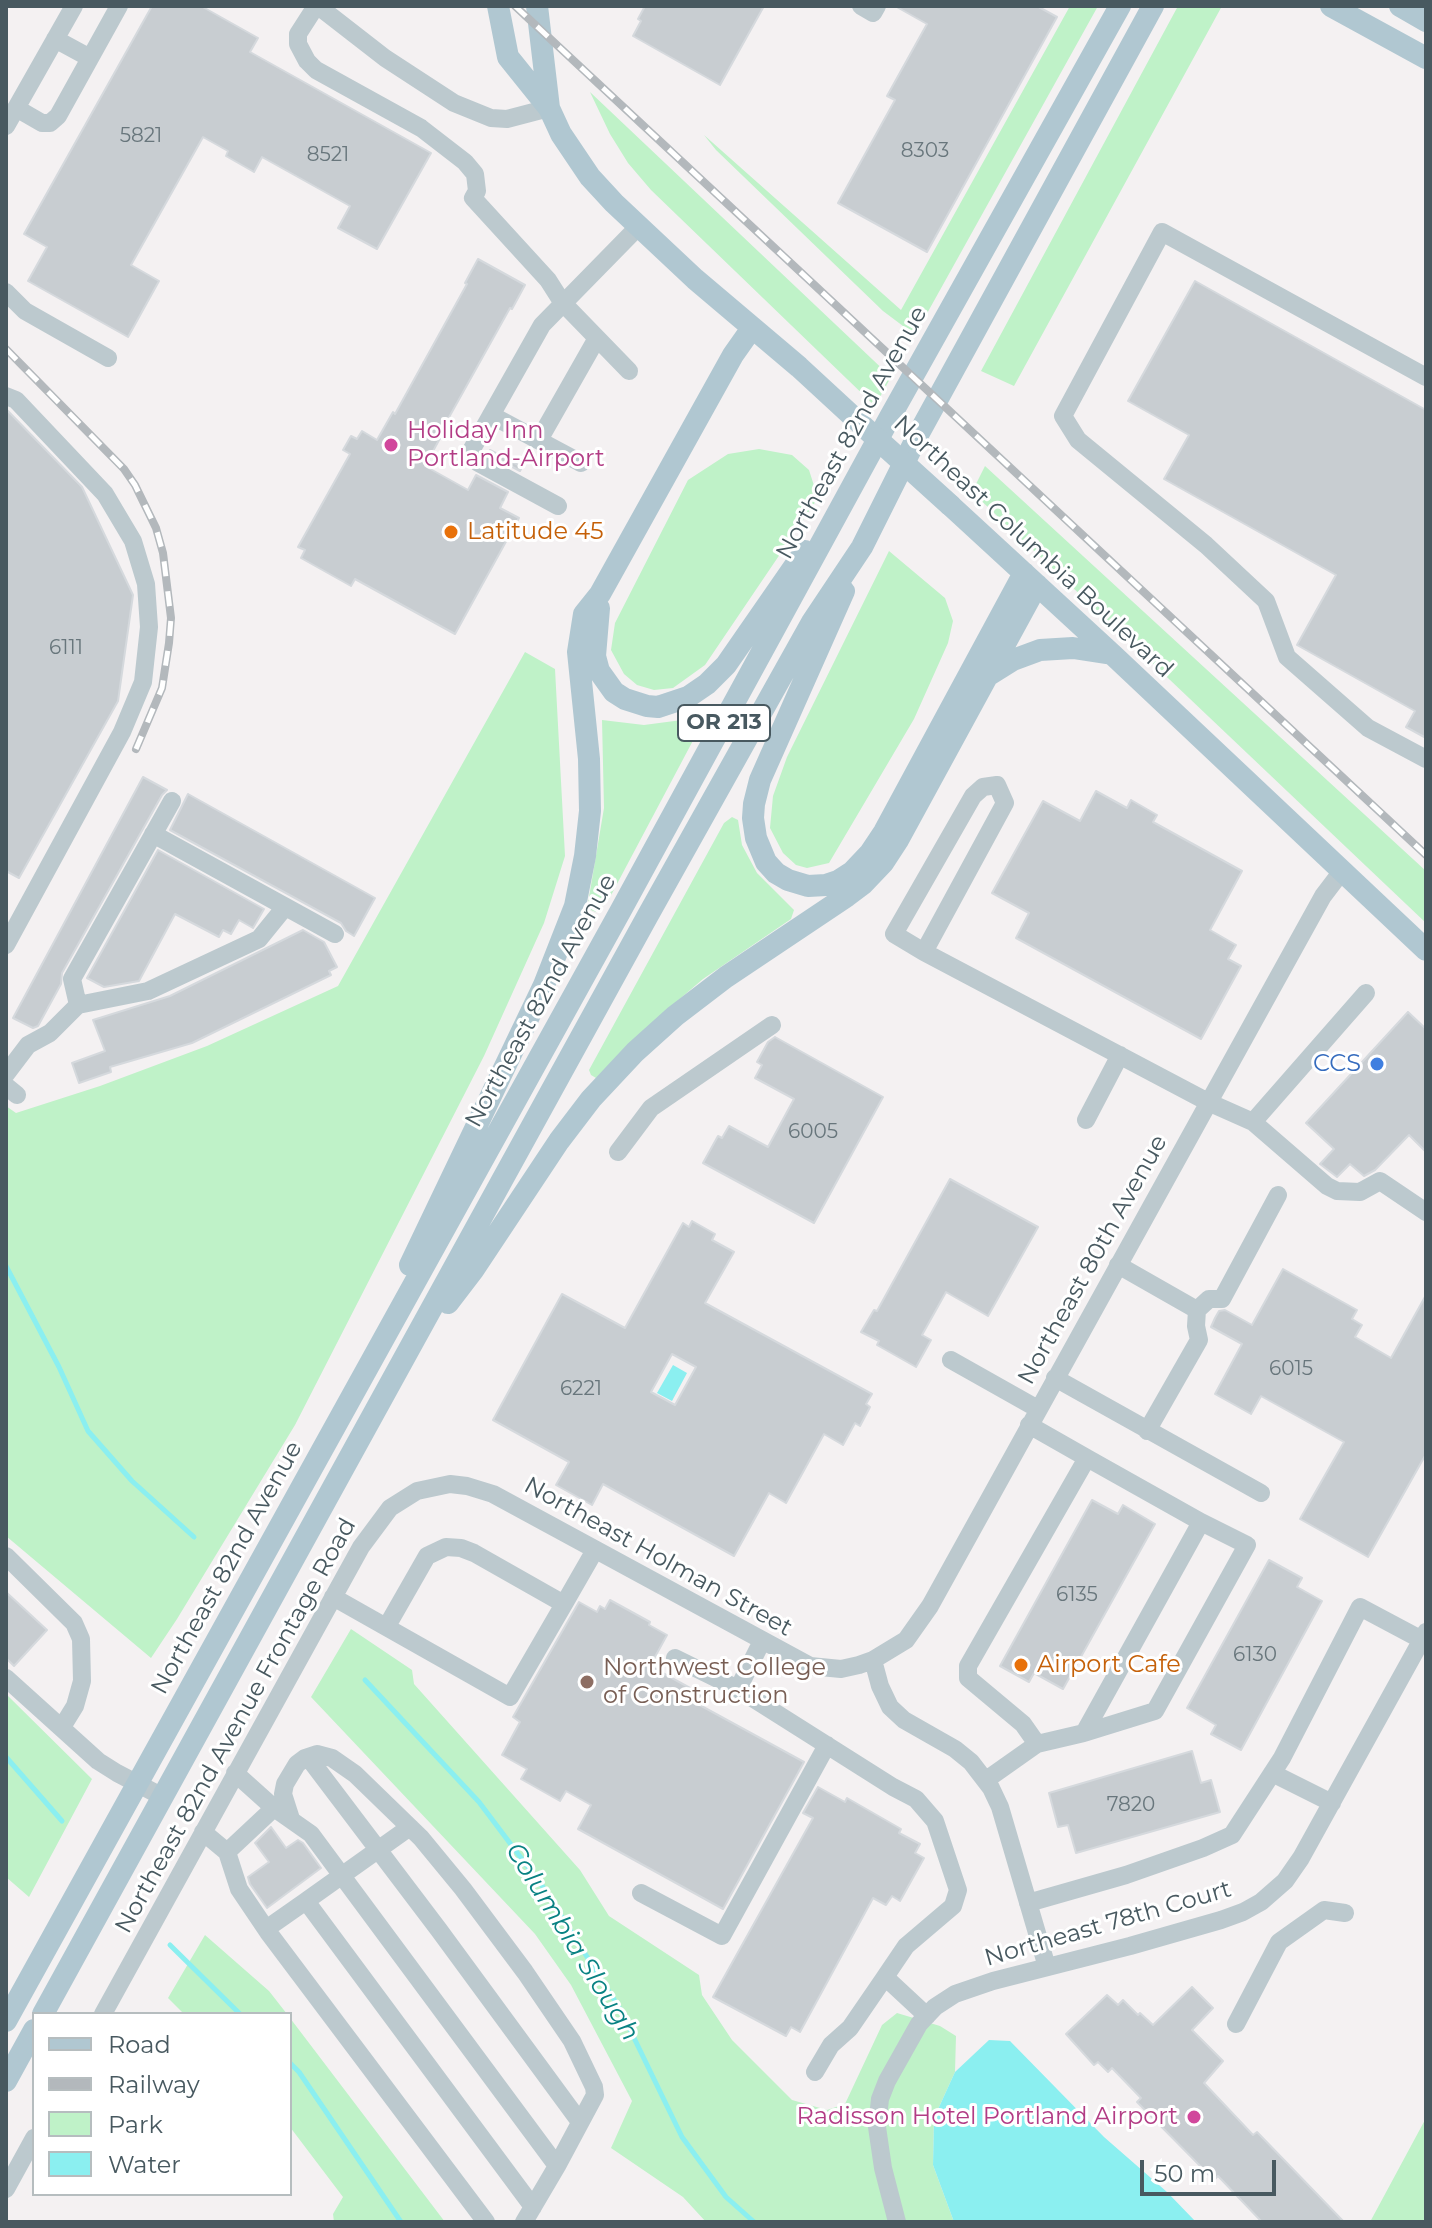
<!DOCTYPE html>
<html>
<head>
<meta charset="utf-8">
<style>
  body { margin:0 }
  #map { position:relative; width:1432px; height:2228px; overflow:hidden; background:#f4f1f2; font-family:Montserrat,sans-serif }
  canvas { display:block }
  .frame { position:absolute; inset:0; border:8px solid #485960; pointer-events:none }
  .legend { position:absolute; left:32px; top:2012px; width:260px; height:184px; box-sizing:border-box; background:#fff; border:2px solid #b6bdbf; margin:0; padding:10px 14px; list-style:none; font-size:24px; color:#485960 }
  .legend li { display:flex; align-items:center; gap:16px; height:40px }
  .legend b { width:40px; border:2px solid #b6bdbf }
  .scale { position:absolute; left:1140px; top:2160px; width:136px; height:36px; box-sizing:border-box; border:4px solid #485960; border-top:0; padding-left:10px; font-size:24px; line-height:28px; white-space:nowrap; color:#485960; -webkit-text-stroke:6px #fff; paint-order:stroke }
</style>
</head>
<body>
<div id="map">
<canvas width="1432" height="2228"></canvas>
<div class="frame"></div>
<ul class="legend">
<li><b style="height:10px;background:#b0c7d1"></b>Road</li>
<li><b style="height:10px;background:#b3b8bc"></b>Railway</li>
<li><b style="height:22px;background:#bff2c8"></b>Park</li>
<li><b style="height:22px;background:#8beff0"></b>Water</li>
</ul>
<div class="scale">50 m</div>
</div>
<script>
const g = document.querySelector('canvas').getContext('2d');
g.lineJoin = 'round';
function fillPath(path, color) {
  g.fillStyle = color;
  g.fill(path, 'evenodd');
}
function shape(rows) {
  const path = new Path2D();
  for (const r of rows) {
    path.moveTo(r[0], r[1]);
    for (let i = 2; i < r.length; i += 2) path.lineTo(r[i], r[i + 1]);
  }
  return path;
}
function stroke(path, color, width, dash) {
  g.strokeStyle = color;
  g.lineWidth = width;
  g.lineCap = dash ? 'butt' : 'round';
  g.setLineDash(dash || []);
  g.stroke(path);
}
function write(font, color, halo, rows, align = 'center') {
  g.font = font + ' Montserrat,sans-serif';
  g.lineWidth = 6;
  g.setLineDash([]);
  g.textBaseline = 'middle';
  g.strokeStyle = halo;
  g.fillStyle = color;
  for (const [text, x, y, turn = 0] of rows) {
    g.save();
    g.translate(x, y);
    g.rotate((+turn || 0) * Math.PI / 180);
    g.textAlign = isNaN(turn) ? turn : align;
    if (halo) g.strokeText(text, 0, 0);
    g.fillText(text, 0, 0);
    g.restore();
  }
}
fillPath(shape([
  [1070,6,1098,6,915,335,883,311,716,150,704,135,901,310],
  [1178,6,1222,6,1014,386,981,371],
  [590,92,891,377,875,406,651,190,628,163,610,134],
  [759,449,792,455,809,470,818,498,705,665,673,688,654,690,637,685,624,674,611,650,615,623,688,480,728,454],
  [985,466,1426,871,1426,923,972,492],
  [889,551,945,598,953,621,948,643,914,719,829,863,807,868,796,865,783,853,770,828,773,796,787,757],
  [525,652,555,669,565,856,544,923,484,1056,295,1425,177,1619,151,1658,6,1536,6,1106,16,1113,100,1086,207,1046,338,986],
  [697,718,697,733,609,899,596,912,591,910,588,903,604,808,602,720,644,725],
  [732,817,738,820,742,845,757,873,794,910,791,919,703,979,654,1021,603,1074,596,1078,591,1075,589,1070,724,823],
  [351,1629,412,1670,414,1684,580,1870,609,1916,699,1975,702,1995,732,2040,792,2100,827,2110,845,2104,882,2025,897,2013,940,2026,956,2036,955,2072,934,2118,933,2165,954,2222,706,2222,683,2197,611,2148,632,2101,571,1985,535,1934,311,1697],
  [6,1694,92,1779,29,1897,6,1877],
  [205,1935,269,1991,287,2014,184,2014,168,1998],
  [290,2018,445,2222,334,2222,333,2214,343,2197,290,2127],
  [1426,2118,1426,2222,1370,2222]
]), '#bff2c8');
fillPath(shape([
  [673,1365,687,1373,672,1401,657,1393],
  [989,2040,1010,2041,1104,2137,1167,2192,1196,2222,954,2222,933,2165,934,2118,955,2072]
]), '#8beff0');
stroke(shape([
  [6,1266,59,1367,88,1431,132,1481,194,1537],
  [365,1680,479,1802,543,1887,620,2009,682,2137,726,2197,754,2222],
  [6,1757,62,1821],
  [170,1945,240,2014],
  [290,2063,299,2072,401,2222]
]), '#8beff0', 5);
const building = shape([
  [152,6,201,6,258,38,250,52,431,153,377,249,338,228,350,206,262,157,254,172,226,156,228,151,203,137,131,265,159,281,128,337,28,281,47,247,24,234,152,6],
  [645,6,764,6,720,85,633,36,641,21,638,19,645,6],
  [895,6,1037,6,1057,17,927,252,838,203,895,100,887,96,927,24,895,6],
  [478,259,525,285,512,309,510,308,443,428,445,429,425,466,468,490,476,475,508,492,500,508,519,518,455,634,355,579,351,586,301,558,305,550,298,547,350,454,343,450,351,436,357,439,362,431,377,440,393,412,395,414,467,284,465,283,478,259],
  [1195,281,1426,410,1426,738,1406,727,1415,711,1297,645,1336,575,1164,479,1189,435,1128,401,1195,281],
  [6,409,82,487,133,595,118,701,19,878,6,871,6,409],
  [490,450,522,467,520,471,488,454,490,450],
  [143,777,167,790,162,795,62,973,61,984,38,1026,33,1028,13,1018,143,777],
  [1096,791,1127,808,1131,800,1157,815,1153,822,1242,871,1210,930,1236,945,1228,959,1241,966,1201,1039,1016,938,1029,913,992,893,1043,801,1080,821,1096,791],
  [188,794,375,898,354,936,346,931,341,923,170,830,188,794],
  [158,850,264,909,253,928,239,920,231,934,223,930,219,937,175,914,139,981,104,987,87,978,158,850],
  [303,930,324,942,337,967,329,971,331,975,192,1043,110,1067,111,1072,79,1083,72,1063,105,1051,93,1020,170,996,303,930],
  [1408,1012,1426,1029,1426,1152,1409,1135,1375,1170,1364,1176,1350,1164,1337,1177,1320,1164,1334,1149,1306,1123,1408,1012],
  [775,1037,883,1097,814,1223,703,1163,718,1136,722,1138,729,1126,768,1147,794,1099,755,1078,762,1065,757,1062,768,1042,775,1037],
  [950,1179,1038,1227,988,1316,946,1292,922,1335,931,1340,916,1367,877,1345,879,1341,861,1332,874,1310,877,1311,950,1179],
  [692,1221,715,1234,712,1240,734,1252,705,1303,872,1394,866,1404,870,1407,860,1426,855,1423,843,1445,824,1434,786,1503,769,1493,734,1556,603,1484,592,1505,556,1485,569,1462,493,1420,562,1294,625,1328,683,1223,689,1227,692,1221],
  [672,1354,696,1367,675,1405,651,1392,672,1354],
  [1283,1269,1357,1310,1352,1319,1362,1325,1355,1337,1391,1358,1426,1295,1426,1454,1368,1557,1300,1519,1344,1442,1261,1396,1251,1414,1215,1394,1242,1344,1211,1327,1215,1318,1219,1311,1225,1310,1252,1325,1283,1269],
  [1092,1500,1118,1514,1123,1505,1155,1524,1063,1689,1034,1673,1029,1682,1000,1666,1092,1500],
  [1269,1560,1302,1578,1297,1587,1322,1601,1241,1750,1211,1734,1216,1725,1187,1708,1269,1560],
  [6,1592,47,1630,14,1666,6,1658,6,1592],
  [610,1600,650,1622,649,1625,667,1635,650,1666,701,1694,696,1703,804,1762,723,1909,578,1829,591,1805,566,1791,560,1801,521,1779,527,1769,502,1755,520,1722,513,1717,579,1602,597,1612,600,1606,605,1609,610,1600],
  [1192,1751,1201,1783,1211,1780,1220,1812,1076,1853,1068,1825,1058,1827,1049,1793,1192,1751],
  [818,1787,845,1802,847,1798,901,1829,899,1833,920,1844,915,1853,924,1858,900,1901,892,1896,886,1905,873,1898,800,2032,791,2027,786,2036,713,1997,813,1818,803,1813,818,1787],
  [271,1827,286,1848,298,1840,303,1843,321,1868,267,1908,250,1884,248,1877,269,1862,255,1843,271,1827],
  [1192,1987,1213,2008,1192,2030,1223,2061,1204,2083,1253,2135,1257,2132,1344,2222,1262,2222,1218,2176,1214,2180,1137,2102,1141,2098,1112,2068,1108,2072,1098,2062,1094,2065,1066,2034,1107,1995,1118,2005,1123,2000,1138,2015,1140,2013,1153,2025,1192,1987]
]);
fillPath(building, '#c8cdd1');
stroke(building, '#d5d9dd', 2);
stroke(shape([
  [316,6,298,34,298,44,307,61,316,70,421,128,465,162,475,174,477,191,473,198,548,280,562,302,629,371],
  [318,6,385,58,454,103,491,118,507,119,549,108],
  [861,6,873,13,877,6],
  [55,39,90,58],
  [16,108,42,123,50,123,58,116,119,6],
  [6,126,74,6],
  [6,292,25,311,108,358],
  [1426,377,1162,232,1063,416,1078,440,1206,545,1266,601,1287,657,1368,728,1426,759],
  [6,396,16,400,105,494,133,541,146,584,149,627,143,682,122,732,6,945],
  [491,415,581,463],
  [539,440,597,338],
  [558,506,477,462,473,458,472,449,542,325,639,226],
  [153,834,335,934],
  [924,952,894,934,973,796,983,787,997,785,1005,803,924,952,1208,1102,1253,1122,1366,993],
  [78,1005,72,979,172,801],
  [6,1074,28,1045,50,1033,78,1005,148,991,259,939,285,907],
  [6,1086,17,1095],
  [1086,1120,1120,1055],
  [1253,1122,1327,1186,1337,1191,1360,1192,1380,1181,1426,1212],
  [618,1152,651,1108,772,1025],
  [1118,1265,1197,1310],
  [951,1360,1038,1409],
  [1055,1378,1261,1493],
  [1029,1425,1087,1458],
  [1147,1431,1199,1340,1196,1326,1197,1310,1209,1299,1222,1299,1278,1195],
  [6,1556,74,1623,81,1639,82,1681,75,1706,62,1727],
  [333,1597,510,1697,564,1604,474,1553,461,1548,446,1547,427,1556,387,1626],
  [564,1604,595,1550],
  [675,1658,738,1689,762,1641],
  [873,1660,880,1686,890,1707,904,1720,955,1749,971,1762,991,1788,1000,1807,1047,1967],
  [6,1678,98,1761,117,1773,163,1797],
  [738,1689,893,1787,916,1799,935,1821,958,1890,953,1906,906,1946,885,1977],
  [1084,1733,1155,1711,1247,1545,1201,1522],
  [308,1757,439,1930,580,2122],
  [235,1773,274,1808,311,1834,557,2166,524,2222],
  [1272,1773,1332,1803],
  [986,1780,1037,1744,1023,1724,968,1678,968,1666,1087,1458,1201,1522,1084,1733,1037,1744],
  [291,1819,283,1794,285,1784,297,1764,305,1758,317,1754,332,1758,355,1774,421,1838,463,1889,525,1972,572,2041,594,2087,595,2095,557,2166],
  [203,1832,227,1852,239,1889,268,1932,486,2222],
  [227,1852,274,1808],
  [641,1893,722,1936,827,1745],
  [306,1901,410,1827],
  [1028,1903,1126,1875,1203,1848,1232,1835,1282,1758,1360,1607,1422,1640],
  [266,1929,306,1901,533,2207],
  [103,2014,361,1547,390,1508,417,1491,450,1484,467,1486,493,1494,810,1666,841,1669,859,1665,873,1660,906,1640,930,1606,1323,896,1342,871],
  [1236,2024,1279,1942,1324,1910,1345,1913],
  [815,2072,831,2045,850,2028,885,1977,927,2016],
  [6,2189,34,2138],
  [897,2222,883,2168,877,2127,880,2099,887,2081,919,2024,935,2007,955,1994,993,1981,1130,1946,1221,1920,1243,1912,1261,1902,1285,1881,1301,1858,1426,1632]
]), '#bcc9ce', 18);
stroke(shape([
  [498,6,508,57,549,108,561,134,590,177,614,203,695,279,799,367,876,438],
  [537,6,549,108],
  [1331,6,1426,58],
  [1400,6,1426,21],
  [950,505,1113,655,1426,950],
  [844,591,760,780,754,804,753,818,756,838,766,862,776,873,788,880,808,886,826,885,838,881,852,872,870,853,884,832,1024,573],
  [599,608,595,656,599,671,614,692,625,699,647,706,658,707,688,697,707,684,726,665,805,551],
  [989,675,1013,660,1040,650,1073,648,1112,654],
  [410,1265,544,985,575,906,585,856,590,811,589,759,578,652,584,614,600,594,733,355,752,328],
  [448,1303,474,1269,559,1141,591,1099,635,1052,675,1016,726,977,847,896,863,884,883,863,898,840,1037,585],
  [43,2014,647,917,812,622,862,547,919,433,1153,6],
  [6,2021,621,910,890,417,1120,6],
  [6,2081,34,2030]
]), '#b0c7d1', 22);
const rail = shape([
  [515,6,1426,855],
  [6,349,124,469,135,485,156,528,163,553,171,618,169,643,162,688,136,749]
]);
stroke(rail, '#b3b8bc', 8);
stroke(rail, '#fff', 5, [15]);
stroke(shape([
  [876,438,950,505]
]), '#b0c7d1', 22);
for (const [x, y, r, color] of [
  [391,445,8,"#d1479c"],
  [451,532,8,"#e8710a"],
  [1377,1064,8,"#3f7fe0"],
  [1021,1665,8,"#e8710a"],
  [587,1682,8,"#8d6e63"],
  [1194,2117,8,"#d1479c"]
]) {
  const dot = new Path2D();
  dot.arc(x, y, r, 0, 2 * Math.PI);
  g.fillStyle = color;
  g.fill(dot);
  stroke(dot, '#fff', 3);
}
write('20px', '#68767c', null, [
  ["5821",141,136],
  ["8303",925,151],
  ["8521",328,155],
  ["6111",66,648],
  ["6005",813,1132],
  ["6015",1291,1369],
  ["6221",581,1389],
  ["6135",1077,1595],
  ["6130",1255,1655],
  ["7820",1131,1805]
]);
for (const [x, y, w] of [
  [724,723,92]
]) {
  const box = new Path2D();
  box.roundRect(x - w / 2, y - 18, w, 36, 6);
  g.fillStyle = '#fff';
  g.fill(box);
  stroke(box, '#485960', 2);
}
write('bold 22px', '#485960', null, [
  ["OR 213",724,723]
]);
write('24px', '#b23c85', '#fff', [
  ["Holiday Inn",407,431],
  ["Portland-Airport",407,459],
  ["Radisson Hotel Portland Airport",1178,2117,"right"]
], 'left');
write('24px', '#485960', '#fff', [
  ["Northeast 82nd Avenue",852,433,-61],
  ["Northeast Columbia Boulevard",1033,547,43],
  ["Northeast 82nd Avenue",541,1001,-61],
  ["Northeast 80th Avenue",1093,1260,-61],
  ["Northeast Holman Street",658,1557,29],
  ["Northeast 82nd Avenue",227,1568,-61],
  ["Northeast 82nd Avenue Frontage Road",236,1726,-61],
  ["Northeast 78th Court",1108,1924,-16]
]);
write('24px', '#c56008', '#fff', [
  ["Latitude 45",467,532],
  ["Airport Cafe",1037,1665]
], 'left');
write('24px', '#366cbe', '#fff', [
  ["CCS",1361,1064]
], 'right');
write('24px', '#785e54', '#fff', [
  ["Northwest College",603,1668],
  ["of Construction",603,1696]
], 'left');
write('italic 26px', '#098283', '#fff', [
  ["Columbia Slough",572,1942,58]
]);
</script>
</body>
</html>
